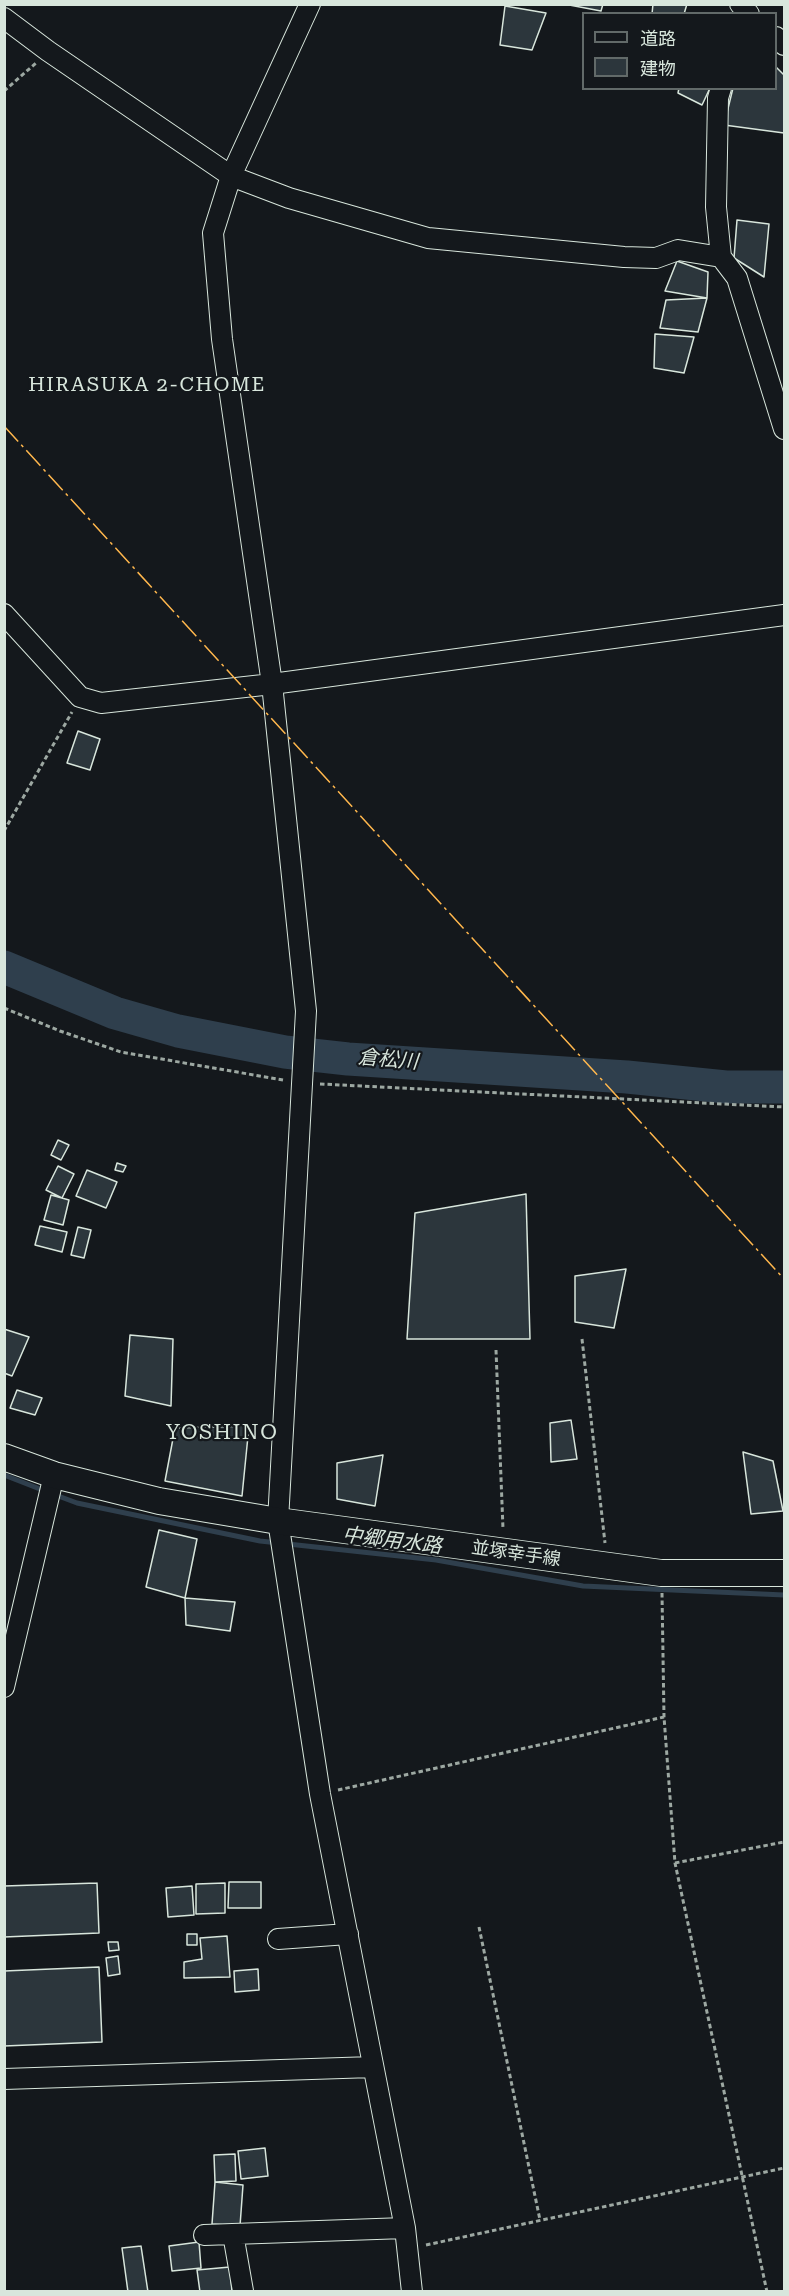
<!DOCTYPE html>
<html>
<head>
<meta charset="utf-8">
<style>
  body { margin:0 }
  #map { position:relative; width:789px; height:2296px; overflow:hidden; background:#14181c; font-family:"Roboto Serif","Noto Sans JP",serif }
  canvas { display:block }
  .frame { position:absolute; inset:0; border:6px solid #d8e6dc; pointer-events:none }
  .legend { position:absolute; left:582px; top:12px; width:195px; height:78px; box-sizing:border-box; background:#14181c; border:2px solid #626a69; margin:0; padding:8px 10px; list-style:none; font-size:18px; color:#d8e6dc }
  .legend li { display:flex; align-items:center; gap:12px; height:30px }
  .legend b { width:30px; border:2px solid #626a69 }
</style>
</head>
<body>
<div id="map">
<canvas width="789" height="2296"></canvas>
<div class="frame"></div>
<ul class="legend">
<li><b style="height:8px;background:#14181c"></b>道路</li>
<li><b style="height:16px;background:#2c363c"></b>建物</li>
</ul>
</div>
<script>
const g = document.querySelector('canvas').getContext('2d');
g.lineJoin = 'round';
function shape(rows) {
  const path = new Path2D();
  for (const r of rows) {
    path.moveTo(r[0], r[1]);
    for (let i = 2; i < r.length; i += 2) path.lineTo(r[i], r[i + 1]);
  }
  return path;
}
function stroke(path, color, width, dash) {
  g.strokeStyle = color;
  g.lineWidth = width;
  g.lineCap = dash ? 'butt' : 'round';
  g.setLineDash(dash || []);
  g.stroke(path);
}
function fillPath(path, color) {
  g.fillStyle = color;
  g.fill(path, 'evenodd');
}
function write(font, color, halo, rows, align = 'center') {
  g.font = font + ' "Roboto Serif","Noto Sans JP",serif';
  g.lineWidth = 4.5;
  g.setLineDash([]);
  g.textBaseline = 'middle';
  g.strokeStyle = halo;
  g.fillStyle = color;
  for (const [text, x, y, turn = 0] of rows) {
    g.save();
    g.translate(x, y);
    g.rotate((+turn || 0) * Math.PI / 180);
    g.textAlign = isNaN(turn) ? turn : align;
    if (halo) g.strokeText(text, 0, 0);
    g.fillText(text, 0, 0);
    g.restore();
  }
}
stroke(shape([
  [4,1475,45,1491],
  [53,1494,77,1503,260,1541,436,1560,583,1586,784,1595]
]), '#2f3f4d', 5);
stroke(shape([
  [4,967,115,1013,178,1031,285,1052,348,1059,627,1077,726,1087,784,1087]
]), '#2f3f4d', 33);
const building = shape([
  [564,4,603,4,601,11,564,4],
  [653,4,687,4,684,14,652,14,653,4],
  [505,6,546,13,532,50,500,45,505,6],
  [776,67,784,75,784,133,724,125,733,88,776,88,776,67],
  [679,88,710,88,702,105,678,93,679,88],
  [737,220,769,224,764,277,734,258,737,220],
  [677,261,708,272,707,298,665,291,677,261],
  [707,298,698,332,660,328,666,300,707,298],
  [655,334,694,337,684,373,654,368,655,334],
  [78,731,100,739,90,770,67,763,78,731],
  [58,1140,69,1145,61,1160,51,1155,58,1140],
  [117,1163,126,1166,123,1172,115,1170,117,1163],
  [58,1166,74,1174,62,1198,46,1190,58,1166],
  [87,1170,117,1182,106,1208,76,1196,87,1170],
  [526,1194,530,1339,407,1339,415,1213,526,1194],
  [51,1195,69,1200,63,1225,44,1220,51,1195],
  [40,1226,67,1232,62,1252,35,1245,40,1226],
  [78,1227,91,1230,84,1258,71,1255,78,1227],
  [626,1269,614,1328,575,1322,575,1276,626,1269],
  [4,1329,29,1337,12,1376,4,1373,4,1329],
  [130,1335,173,1339,171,1406,125,1396,130,1335],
  [17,1390,42,1398,35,1415,10,1408,17,1390],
  [571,1420,577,1459,551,1462,550,1423,571,1420],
  [249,1426,242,1496,165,1481,175,1428,249,1426],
  [743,1452,773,1461,783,1511,751,1514,743,1452],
  [383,1455,375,1506,337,1499,337,1463,383,1455],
  [159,1530,197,1539,185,1598,146,1587,159,1530],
  [185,1598,235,1602,230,1631,186,1625,185,1598],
  [229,1882,261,1882,261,1908,228,1908,229,1882],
  [97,1883,99,1933,4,1937,4,1886,97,1883],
  [225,1883,225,1913,196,1914,196,1884,225,1883],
  [192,1886,194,1915,168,1917,166,1888,192,1886],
  [187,1934,197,1934,197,1945,187,1945,187,1934],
  [227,1936,230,1977,184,1978,184,1962,202,1959,200,1938,227,1936],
  [108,1942,118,1942,119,1950,109,1951,108,1942],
  [118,1956,120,1974,108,1976,106,1958,118,1956],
  [99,1967,102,2042,4,2046,4,1971,99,1967],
  [258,1969,259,1990,235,1992,234,1971,258,1969],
  [265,2148,268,2176,241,2179,238,2151,265,2148],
  [235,2154,236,2181,215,2182,214,2155,235,2154],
  [215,2182,243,2185,240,2226,212,2224,215,2182],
  [199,2242,201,2268,172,2271,169,2246,199,2242],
  [141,2246,148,2292,128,2292,122,2248,141,2246],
  [230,2267,232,2292,200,2292,197,2270,230,2267]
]);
fillPath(building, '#2c363c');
stroke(building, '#d8e6dc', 1.5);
const minor = shape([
  [310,4,231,176,213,233,222,339,272,684,306,1011,278,1521,320,1794,405,2228,412,2292],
  [740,4,749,14],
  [4,18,48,51,231,176,289,198,428,238,624,257,656,258,678,250,721,257],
  [776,37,784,45],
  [721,88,718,98,716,207,721,257,737,278,784,429],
  [4,614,80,697,101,703,272,684,784,615],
  [4,1687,54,1475],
  [278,1939,348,1934],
  [4,2079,373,2067],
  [233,2234,243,2291],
  [204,2235,405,2228]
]);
const major = shape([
  [4,1457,54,1475,159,1501,278,1521,661,1573,784,1573]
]);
stroke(minor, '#d8e6dc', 22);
stroke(major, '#d8e6dc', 28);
stroke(shape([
  [4,91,36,63],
  [4,831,72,712],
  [4,1008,60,1031,121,1052,283,1080],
  [320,1084,784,1107],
  [582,1339,605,1543],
  [496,1350,503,1529],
  [662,1593,664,1717,675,1863,767,2292],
  [338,1790,664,1717],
  [675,1863,784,1842],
  [479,1927,540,2220],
  [426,2245,784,2168]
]), '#9da8a2', 3, [4.5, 3]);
stroke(minor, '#14181c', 20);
stroke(major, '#14181c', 26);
stroke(shape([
  [4,426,784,1279]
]), '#ffb74d', 1.5, [21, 4.5, 3, 4.5]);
write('18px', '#d8e6dc', '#14181c', [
  ["並塚幸手線",516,1554,8]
]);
g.letterSpacing = '1.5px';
write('20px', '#d8e6dc', '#14181c', [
  ["HIRASUKA 2-CHOME",147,385]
]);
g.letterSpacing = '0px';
write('italic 20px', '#d8e6dc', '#14181c', [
  ["倉松川",388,1060,5],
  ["中郷用水路",392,1541,7]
]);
g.letterSpacing = '1.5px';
write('21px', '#d8e6dc', '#14181c', [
  ["YOSHINO",222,1433]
]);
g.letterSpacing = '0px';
</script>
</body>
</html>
